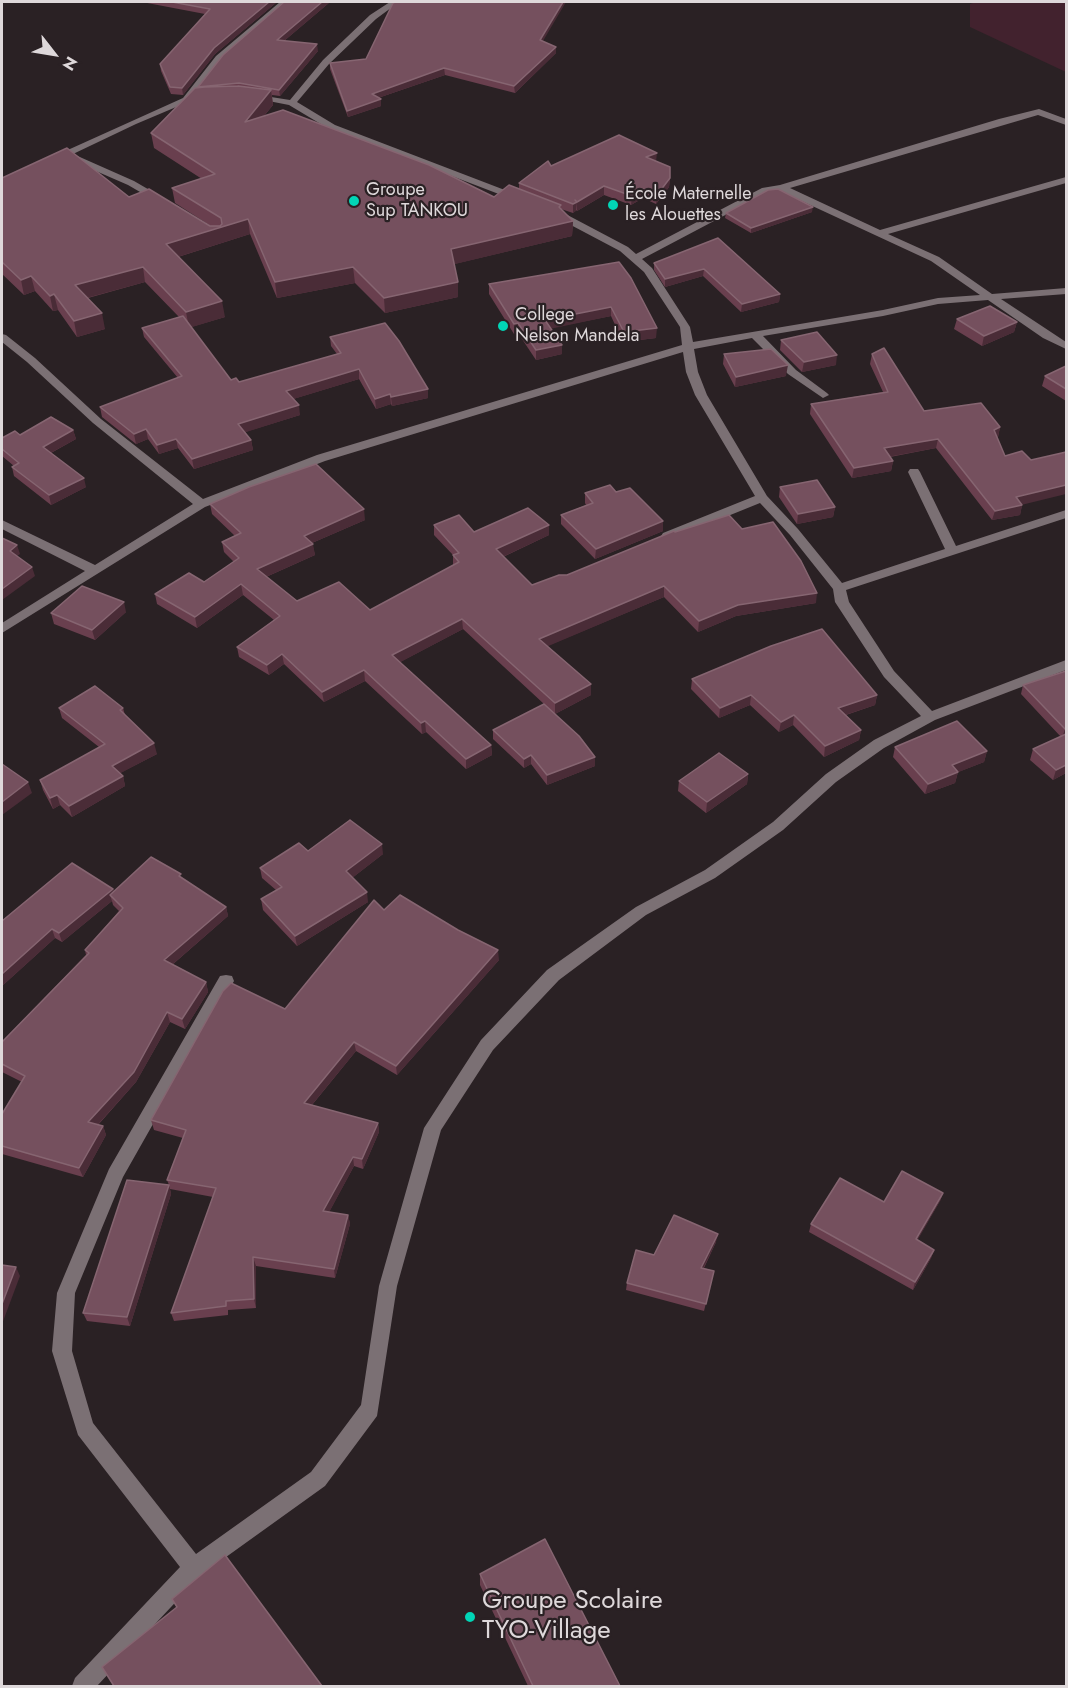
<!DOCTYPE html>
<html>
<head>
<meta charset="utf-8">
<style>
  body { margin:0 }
  #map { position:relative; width:1068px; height:1688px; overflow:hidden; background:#2a2124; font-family:Jost,sans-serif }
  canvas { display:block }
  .frame { position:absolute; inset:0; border:3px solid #ded8da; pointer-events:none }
  .north { position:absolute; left:24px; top:24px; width:60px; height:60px; -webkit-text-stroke:4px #2a2124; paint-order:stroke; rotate:121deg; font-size:16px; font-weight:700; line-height:24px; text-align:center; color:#ded8da }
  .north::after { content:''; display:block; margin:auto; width:21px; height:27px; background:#ded8da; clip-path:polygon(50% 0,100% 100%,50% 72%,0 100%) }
</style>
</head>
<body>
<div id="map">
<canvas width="1068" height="1688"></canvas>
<div class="frame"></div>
<div class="north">N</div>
</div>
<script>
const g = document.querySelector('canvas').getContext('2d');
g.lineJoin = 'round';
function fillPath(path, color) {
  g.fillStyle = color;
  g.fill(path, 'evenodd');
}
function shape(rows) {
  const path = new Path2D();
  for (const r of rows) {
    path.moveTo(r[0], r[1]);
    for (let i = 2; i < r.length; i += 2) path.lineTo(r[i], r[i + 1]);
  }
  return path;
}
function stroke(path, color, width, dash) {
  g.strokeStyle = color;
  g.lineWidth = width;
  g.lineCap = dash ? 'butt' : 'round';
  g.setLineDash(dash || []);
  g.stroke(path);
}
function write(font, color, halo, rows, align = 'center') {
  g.font = font + ' Jost,sans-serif';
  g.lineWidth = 4.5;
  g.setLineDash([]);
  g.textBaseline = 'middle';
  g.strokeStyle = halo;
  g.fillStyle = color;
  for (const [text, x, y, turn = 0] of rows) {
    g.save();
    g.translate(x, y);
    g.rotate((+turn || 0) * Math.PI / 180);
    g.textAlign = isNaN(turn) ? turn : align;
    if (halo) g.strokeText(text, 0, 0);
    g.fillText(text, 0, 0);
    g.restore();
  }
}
fillPath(shape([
  [976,2,1066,2,1066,72,970,27,970,4]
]), '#42222e');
fillPath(shape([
  [280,2,288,2,222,60,194,96,205,95,205,99,188,102,136,124,73,154,134,181,165,199,165,203,159,203,128,185,66,158,56,162,50,162,50,158,183,98,216,56,280,2],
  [390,2,399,2,376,19,329,64,297,102,335,125,523,197,523,201,517,201,329,129,289,105,248,97,252,94,290,100,323,60,370,15,390,2],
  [1039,109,1066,119,1066,125,1038,115,790,188,880,230,1066,177,1066,183,888,234,939,257,992,294,1066,288,1066,294,1001,299,1066,342,1066,349,1043,338,988,300,938,304,883,316,763,336,796,370,827,393,829,395,823,398,788,374,752,338,694,349,698,372,707,395,767,496,798,529,842,583,945,549,908,472,910,469,918,469,920,472,956,546,1066,510,1066,518,846,590,849,602,894,671,932,711,1066,660,1066,670,935,720,884,748,836,782,783,830,715,878,646,915,559,980,493,1050,441,1130,397,1286,377,1416,325,1486,201,1575,97,1686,72,1686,75,1678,180,1567,78,1435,52,1351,57,1293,109,1169,220,976,226,975,232,976,234,981,123,1177,75,1293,72,1351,93,1423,196,1554,311,1472,361,1405,379,1286,424,1128,481,1040,547,970,636,907,705,870,773,822,826,774,874,740,921,716,884,677,835,602,833,589,790,535,760,503,671,539,663,539,661,536,663,533,755,496,695,395,686,372,683,352,325,461,205,507,2,633,2,623,85,571,2,529,2,520,95,565,193,504,93,423,27,362,2,342,2,334,6,335,35,358,101,419,203,499,317,455,682,345,680,327,644,272,620,251,550,214,550,210,558,210,628,247,636,254,762,188,780,185,999,119,1039,109],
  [780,191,931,261,980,295,938,298,883,310,693,342,690,327,652,268,642,259,767,193,780,191]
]), '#7b7074');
fillPath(shape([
  [142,2,277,2,215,54,183,95,171,94,161,71,160,64,205,14],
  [330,2,284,41,318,51,280,96,272,95,273,105,264,116,494,197,519,189,519,183,551,166,656,161,670,178,669,187,656,204,643,198,631,205,604,195,577,211,576,210,573,213,561,209,573,221,572,236,454,264,458,282,458,297,385,313,355,283,277,298,250,234,178,257,225,317,191,327,231,380,239,382,337,354,331,346,330,337,428,389,428,398,392,406,391,404,376,409,359,379,293,399,300,415,245,432,251,440,253,450,194,469,178,448,159,454,148,439,136,444,102,417,100,407,178,378,144,337,142,328,179,317,145,282,88,298,105,329,77,337,58,310,53,311,35,291,24,295,2,274,2,178,129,197,211,226,175,203,172,188,202,179,154,148,151,133,198,88,198,87],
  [542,41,556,47,556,53,515,93,445,75,378,98,381,99,381,106,348,117,330,69,330,63],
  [812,212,751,233,725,218,726,213],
  [718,238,780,294,779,302,741,312,703,276,665,287,654,270,654,263],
  [619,262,656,338,623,342,611,316,551,328,562,354,536,360,518,333,514,334,489,294,489,284],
  [957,319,1017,322,1014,332,982,346,954,329],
  [781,340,836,365,802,372,780,350],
  [724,354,786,376,735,387,723,364],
  [872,354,924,411,1000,427,998,437,997,437,1022,505,1020,515,992,520,936,448,890,457,893,461,891,471,852,478,810,414,811,404,883,392,870,364],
  [1066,366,1066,401,1042,386,1045,376],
  [73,430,76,439,51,453,86,487,51,505,14,476,12,467,14,466,2,456,2,438,20,435],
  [780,487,835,507,833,517,797,524,779,497],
  [616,492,663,531,595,559,561,524,561,515,586,505,585,503,585,493],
  [210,504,365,520,312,543,315,555,266,577,297,601,370,610,453,565,453,555,434,535,434,525,474,532,549,535,503,557,532,585,567,575,675,532,742,529,816,603,736,616,698,632,664,597,547,646,591,695,555,714,595,766,547,785,531,764,524,768,493,739,493,730,544,704,463,629,400,662,491,745,492,755,466,769,426,732,422,734,365,681,324,702,284,664,269,675,239,657,237,647,274,620,243,595,197,628,157,604,155,594,204,582,234,562,224,552,222,542,235,536,212,514],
  [126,612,95,640,54,624,51,613],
  [1066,671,1066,773,1053,780,1030,760,1033,749,1061,737,1021,694,1023,685],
  [692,679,877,695,875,705,846,715,861,730,859,740,824,757,793,725,779,732,750,705,719,718,691,689],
  [59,708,123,708,125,715,157,754,120,773,123,776,125,786,72,817,60,805,53,809,43,790,40,780,99,747,62,718],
  [895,747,987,751,984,762,958,772,955,783,925,794,893,757],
  [748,774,747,784,706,813,678,791,679,781],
  [308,851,383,854,352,878,368,902,297,946,263,910,261,899,276,890,262,878,260,868],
  [182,878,226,907,228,916,172,965,206,982,208,992,185,1029,170,1022,136,1082,98,1125,103,1126,106,1135,83,1177,2,1154,2,1114,22,1082,2,1072,2,1042,86,955,85,950,119,911,113,905,112,901,62,942,55,938,2,986,2,921,113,889,114,892],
  [384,910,499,960,397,1075,356,1051,312,1105,378,1123,379,1132,363,1169,354,1166,329,1212,348,1215,350,1224,335,1278,256,1266,256,1308,228,1310,228,1315,174,1321,171,1313,213,1197,170,1189,171,1194,130,1326,87,1321,83,1313,169,1185,167,1180,183,1138,154,1130,151,1120,285,1009],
  [943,1193,940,1201,917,1240,934,1250,931,1258,913,1290,809,1232,811,1224,884,1202],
  [716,1242,704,1268,714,1271,704,1311,626,1290,627,1283,654,1255],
  [480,1574,620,1686,528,1686,480,1585]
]), '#693f4e');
fillPath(shape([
  [269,2,277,2,215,54,183,95,182,88,214,48],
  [322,2,330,2,278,46,277,40],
  [563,2,566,2,540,46,540,40],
  [317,44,318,51,280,96,279,90],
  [556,47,556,53,515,93,514,86],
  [444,68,445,75,372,100,372,94],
  [271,90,273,105,247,136,245,122],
  [381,99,381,106,348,117,347,111],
  [657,153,656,162,646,157],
  [670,178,669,187,656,204,657,195],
  [604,186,604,195,577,211,577,202],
  [643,189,643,198,631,205,632,196],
  [577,202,576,211,573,213,573,204],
  [813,207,812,212,751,233,751,228],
  [248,219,250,234,168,260,166,244],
  [573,221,572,236,451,265,451,249],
  [143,267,145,282,79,300,75,285],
  [353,267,355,283,277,298,275,282],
  [704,269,703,276,665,287,665,279],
  [31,276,35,291,24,295,21,280],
  [458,282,458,297,385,313,384,298],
  [54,294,58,310,53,311,50,296],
  [780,294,779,302,741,312,742,304],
  [222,301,225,317,189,328,186,312],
  [611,307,611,316,545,330,545,320],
  [102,313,105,329,77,337,74,321],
  [1017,322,1014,332,982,346,984,336],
  [518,323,518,333,514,334,514,324],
  [657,328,656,338,623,342,624,332],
  [562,345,562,354,536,360,536,350],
  [837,355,836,365,802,372,804,362],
  [788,365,786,376,735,387,736,377],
  [359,369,359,379,287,401,286,391],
  [428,389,428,398,392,406,391,397],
  [390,394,391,404,376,409,375,399],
  [299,405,300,415,240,434,238,424],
  [1000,427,998,437,992,440,994,430],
  [146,429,148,439,136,444,134,434],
  [73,430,76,439,45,456,43,447],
  [176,439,178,448,159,454,157,445],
  [938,439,936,448,882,458,884,448],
  [251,440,253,450,194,469,192,459],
  [893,461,891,471,852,478,854,468],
  [84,478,86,487,51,505,49,495],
  [1066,485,1066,494,1013,507,1016,497],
  [1022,505,1020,515,992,520,995,511],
  [835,507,833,517,797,524,798,514],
  [364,509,365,520,305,546,304,536],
  [663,521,663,531,595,559,596,549],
  [549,525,549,535,496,560,496,549],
  [313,544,315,555,259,580,257,569],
  [17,545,20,554,12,560,10,551],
  [32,567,35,576,2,600,2,589],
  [241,584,243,595,197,628,195,617],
  [664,586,664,597,539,650,539,639],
  [817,593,816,603,736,616,698,632,699,621,738,605],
  [124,602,126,612,95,640,92,630],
  [462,619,463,629,393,666,392,655],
  [282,654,284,664,269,675,267,665],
  [364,670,365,681,324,702,322,692],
  [591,684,591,695,555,714,555,703],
  [751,695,750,705,719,718,720,708],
  [877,695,875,705,836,718,838,708],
  [794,715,793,725,779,732,781,722],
  [425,721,426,732,422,734,421,723],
  [1066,728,1066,736,1062,738,1065,729],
  [861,730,859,740,824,757,825,746],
  [154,743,157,754,115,776,112,766],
  [491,745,492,755,466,769,466,759],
  [987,751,984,762,951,775,958,772,955,783,925,794,928,784,952,765],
  [531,755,531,764,524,768,524,759],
  [595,757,595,766,547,785,547,775],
  [1066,765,1066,773,1053,780,1056,770],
  [748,774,747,784,706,813,707,802],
  [123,776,125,786,72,817,69,806],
  [28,782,32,793,2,815,2,802],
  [57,795,60,805,53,809,50,798],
  [382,844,383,854,347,882,346,871],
  [113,889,115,898,110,895,112,901,62,942,59,933],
  [367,892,368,902,297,946,295,936],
  [226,907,228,916,166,970,164,960],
  [52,929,55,938,2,986,2,974],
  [498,950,499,960,397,1075,396,1066],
  [206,982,208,992,185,1029,182,1019],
  [167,1012,170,1022,136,1082,92,1131,88,1122],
  [354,1042,356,1051,306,1112,304,1103],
  [378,1123,379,1132,363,1169,362,1159],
  [103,1126,106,1135,83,1177,79,1168],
  [353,1157,354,1166,325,1220,323,1211],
  [169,1185,171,1194,130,1326,127,1317],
  [943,1193,940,1201,913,1248,916,1239],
  [348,1215,350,1224,335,1278,334,1269],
  [718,1234,716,1242,700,1275,701,1268],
  [934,1250,931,1258,913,1290,915,1282],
  [253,1257,256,1266,256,1308,254,1299],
  [16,1267,20,1276,2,1324,2,1304]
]), '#4a2c37');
const building = shape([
  [172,2,269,2,214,48,182,88,170,87,160,64,210,9,172,2],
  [284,2,322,2,277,40,317,44,279,90,239,83,198,87,223,55,284,2],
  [395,2,563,2,540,40,556,47,514,86,444,68,372,94,381,99,347,111,330,63,366,59,393,3,395,2],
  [238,86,271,90,245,122,283,110,429,165,494,197,509,185,561,205,559,207,573,221,451,249,458,282,384,298,353,267,275,282,248,219,166,244,222,301,186,312,143,267,75,285,102,313,74,321,54,294,50,296,31,276,21,280,2,262,2,178,67,148,129,197,149,189,210,226,220,226,222,224,221,218,172,188,215,174,151,133,195,88,205,87,238,86],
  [619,135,657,153,646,157,670,167,670,178,657,195,643,189,632,196,604,186,577,202,575,200,577,202,573,204,519,183,548,161,551,166,619,135],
  [778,189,813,207,751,228,726,213,768,190,778,189],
  [718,238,780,294,742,304,704,269,665,279,654,263,718,238],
  [619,262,631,278,657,328,624,332,611,307,545,320,562,345,536,350,518,323,514,324,489,284,619,262],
  [990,306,1017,322,984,336,957,319,990,306],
  [183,316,231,380,236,378,239,382,341,353,330,337,385,323,399,341,428,389,391,397,390,394,375,399,359,369,286,391,299,405,238,424,251,440,192,459,176,439,157,445,146,429,134,434,100,407,182,376,142,328,183,316],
  [817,332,837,355,804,362,781,340,817,332],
  [884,348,924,411,981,403,1000,427,994,430,1005,456,1022,451,1031,460,1066,452,1066,485,1016,497,1022,505,995,511,938,439,884,448,893,461,854,468,811,404,888,392,872,354,884,348],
  [771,349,788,365,736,377,724,354,771,349],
  [1066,366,1066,389,1045,376,1066,366],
  [51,417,73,430,43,447,84,478,49,495,12,467,19,463,2,449,2,438,15,431,20,435,51,417],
  [316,464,364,509,304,536,313,544,257,569,297,601,339,582,370,610,459,562,453,555,459,553,434,525,459,515,474,532,528,508,549,525,496,549,532,585,559,575,567,575,674,531,675,532,729,515,742,529,773,522,801,561,817,593,738,605,699,621,664,586,539,639,591,684,555,703,462,619,392,655,491,745,466,759,425,721,421,723,364,670,322,692,282,654,267,665,237,647,280,616,241,584,195,617,155,594,189,573,204,582,239,558,222,542,241,533,210,504,249,487,316,464],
  [817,480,835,507,798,514,780,487,817,480],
  [610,485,616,492,630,488,663,521,596,549,561,515,593,503,585,493,610,485],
  [2,538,17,545,10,551,32,567,2,589,2,538],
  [82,586,124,602,92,630,51,613,82,586],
  [822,629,877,695,838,708,861,730,825,746,794,715,781,722,751,695,720,708,692,679,771,646,822,629],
  [1066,671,1066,728,1065,729,1023,685,1066,671],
  [95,686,123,708,120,710,154,743,112,766,123,776,69,806,57,795,50,798,40,780,105,744,59,708,95,686],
  [544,704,579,736,595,757,547,775,531,755,524,759,493,730,544,704],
  [957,721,987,751,952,765,958,772,928,784,895,747,957,721],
  [1066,734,1066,765,1056,770,1033,749,1066,734],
  [719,753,748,774,707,802,679,781,719,753],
  [2,764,28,782,2,802,2,764],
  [350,820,382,844,346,871,367,892,295,936,261,899,282,887,260,868,299,843,308,851,350,820],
  [151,857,181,874,179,876,226,907,164,960,206,982,182,1019,167,1012,134,1072,88,1122,103,1126,79,1168,2,1146,2,1114,25,1076,2,1064,2,1042,89,953,85,950,123,908,110,895,151,857],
  [72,863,113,889,59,933,52,929,2,974,2,921,72,863],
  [400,895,458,930,498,950,396,1066,354,1042,304,1103,378,1123,362,1159,353,1157,323,1211,348,1215,334,1269,253,1257,254,1299,226,1301,226,1306,171,1313,216,1188,167,1180,186,1130,151,1120,223,991,231,983,285,1009,374,900,384,910,400,895],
  [902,1171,943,1193,916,1239,934,1250,915,1282,811,1224,840,1178,884,1202,902,1171],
  [127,1180,169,1185,127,1317,83,1313,127,1180],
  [674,1215,718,1234,701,1268,714,1271,706,1304,627,1283,636,1250,654,1255,674,1215],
  [2,1265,16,1267,2,1304,2,1265],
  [545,1539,620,1686,533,1686,480,1574,545,1539],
  [225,1555,322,1686,114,1686,102,1667,177,1607,172,1599,225,1555]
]);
fillPath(building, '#75505e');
stroke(building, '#866571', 1.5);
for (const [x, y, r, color] of [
  [354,201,6,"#01d5b6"],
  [613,205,6,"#01d5b6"],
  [503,326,6,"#01d5b6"],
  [470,1617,6,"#01d5b6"]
]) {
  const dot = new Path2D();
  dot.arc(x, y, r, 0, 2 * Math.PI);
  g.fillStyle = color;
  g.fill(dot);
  stroke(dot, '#2a2124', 2);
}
write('18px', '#ded8da', '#2a2124', [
  ["Groupe",366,191],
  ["Sup TANKOU",366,212],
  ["École Maternelle",625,195],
  ["les Alouettes",625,216],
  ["College",515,316],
  ["Nelson Mandela",515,337]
], 'left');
write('26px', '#ded8da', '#2a2124', [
  ["Groupe Scolaire",482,1602],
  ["TYO-Village",482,1632]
], 'left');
</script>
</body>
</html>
